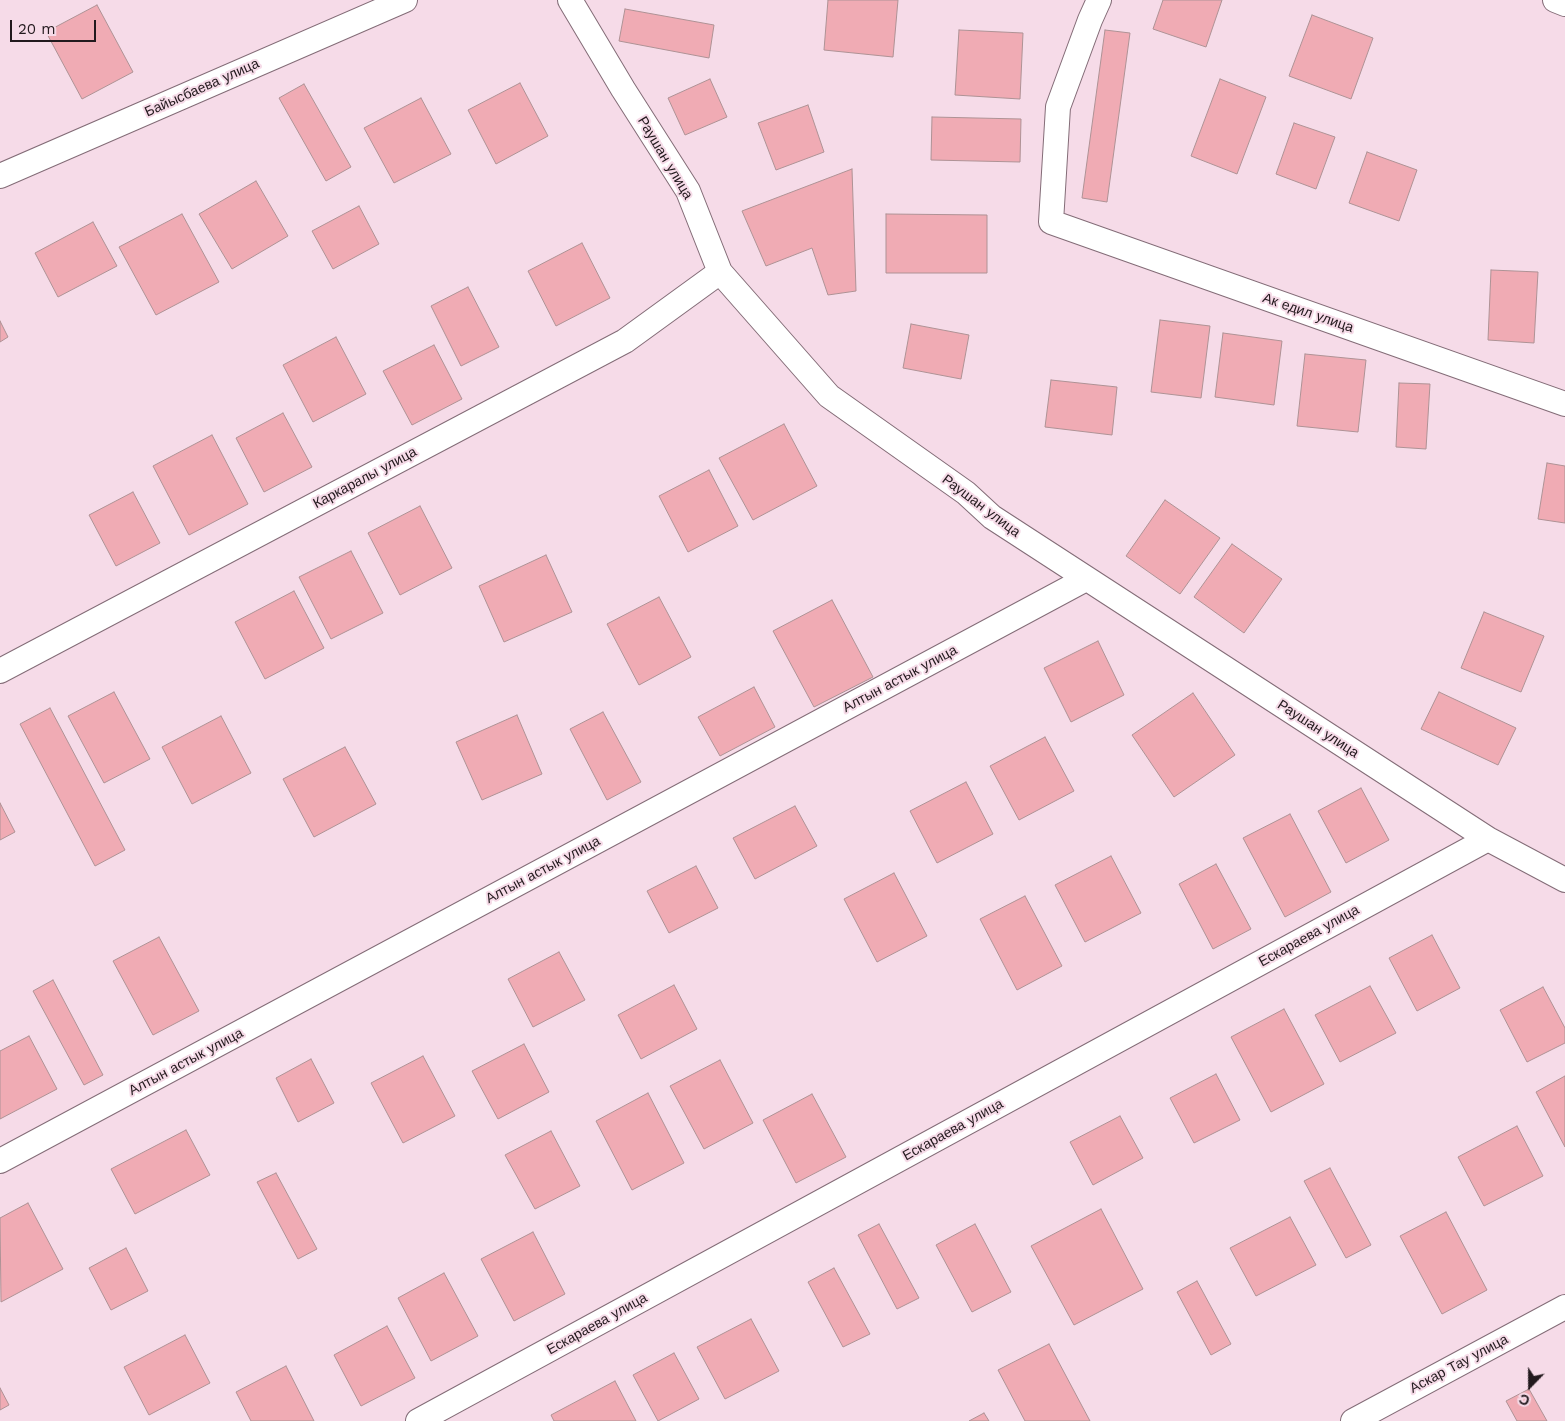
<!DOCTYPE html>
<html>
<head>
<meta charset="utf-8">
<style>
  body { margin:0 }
  #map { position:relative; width:1565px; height:1421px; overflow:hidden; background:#f6dbe8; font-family:"Work Sans",sans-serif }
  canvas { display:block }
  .north { position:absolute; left:1505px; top:1361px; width:50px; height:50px; -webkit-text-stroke:4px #f6dbe8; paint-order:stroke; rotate:202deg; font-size:14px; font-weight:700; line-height:20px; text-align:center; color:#22191d }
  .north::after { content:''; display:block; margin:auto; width:18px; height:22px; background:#22191d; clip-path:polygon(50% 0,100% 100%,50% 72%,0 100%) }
  .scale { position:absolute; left:10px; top:20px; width:86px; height:22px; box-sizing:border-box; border:2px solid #22191d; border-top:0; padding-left:6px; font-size:15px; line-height:18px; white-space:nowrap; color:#22191d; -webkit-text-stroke:4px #f6dbe8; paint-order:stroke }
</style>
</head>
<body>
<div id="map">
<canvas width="1565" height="1421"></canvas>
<div class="north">С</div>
<div class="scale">20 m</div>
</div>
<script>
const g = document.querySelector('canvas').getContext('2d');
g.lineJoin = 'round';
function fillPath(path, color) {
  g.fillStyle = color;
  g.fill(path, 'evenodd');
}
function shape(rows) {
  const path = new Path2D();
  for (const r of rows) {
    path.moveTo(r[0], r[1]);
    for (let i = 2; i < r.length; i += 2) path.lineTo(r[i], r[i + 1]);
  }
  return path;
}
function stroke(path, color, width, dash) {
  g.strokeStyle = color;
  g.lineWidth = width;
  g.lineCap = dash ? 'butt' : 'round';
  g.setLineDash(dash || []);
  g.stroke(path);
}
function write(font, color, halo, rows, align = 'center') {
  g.font = font + ' "Work Sans",sans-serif';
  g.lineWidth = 4;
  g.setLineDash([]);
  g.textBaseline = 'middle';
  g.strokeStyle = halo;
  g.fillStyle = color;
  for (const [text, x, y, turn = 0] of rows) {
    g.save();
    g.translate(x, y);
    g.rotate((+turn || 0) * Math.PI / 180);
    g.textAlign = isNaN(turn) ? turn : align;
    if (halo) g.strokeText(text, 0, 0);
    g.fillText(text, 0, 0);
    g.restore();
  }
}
const building = shape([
  [828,0,898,0,893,57,824,50,828,0],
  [1163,0,1222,0,1206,47,1153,29,1163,0],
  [97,5,133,72,82,99,46,32,97,5],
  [625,9,714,25,709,58,619,41,625,9],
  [1312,15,1373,38,1351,99,1289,76,1312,15],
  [959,30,1023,33,1020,99,955,95,959,30],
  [1105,30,1130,33,1107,202,1082,198,1105,30],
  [710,79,727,117,685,135,668,98,710,79],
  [1220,79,1266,97,1237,174,1191,156,1220,79],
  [520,83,548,136,496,164,468,110,520,83],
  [304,84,351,167,326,181,279,98,304,84],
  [421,98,451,154,394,183,364,128,421,98],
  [808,105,824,152,776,170,758,123,808,105],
  [932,117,1021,119,1020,162,931,160,932,117],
  [1294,123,1335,137,1316,189,1276,174,1294,123],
  [1367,152,1417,170,1399,221,1349,203,1367,152],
  [852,169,856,291,828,295,812,248,766,266,742,211,852,169],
  [256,181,288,236,232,269,199,214,256,181],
  [359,206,379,244,333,269,312,231,359,206],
  [182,214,219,282,156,315,119,247,182,214],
  [886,214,987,215,987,273,886,273,886,214],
  [93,222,117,266,58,297,35,253,93,222],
  [582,243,610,298,556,326,528,271,582,243],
  [1491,270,1538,272,1534,343,1488,340,1491,270],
  [468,287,499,347,461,366,431,306,468,287],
  [1160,320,1210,326,1201,398,1151,392,1160,320],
  [0,321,8,337,0,342,0,321],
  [911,324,969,335,961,379,903,368,911,324],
  [1223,333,1282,341,1274,405,1215,397,1223,333],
  [336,337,366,394,313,422,283,365,336,337],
  [434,345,462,399,412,425,383,371,434,345],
  [1305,354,1366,360,1358,432,1297,426,1305,354],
  [1051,380,1117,387,1112,435,1045,427,1051,380],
  [1399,383,1430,384,1426,449,1396,447,1399,383],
  [283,413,312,467,264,492,236,438,283,413],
  [784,424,817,486,753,520,719,458,784,424],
  [212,435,248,504,189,535,153,466,212,435],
  [1547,463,1565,466,1565,523,1538,519,1547,463],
  [709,470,738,526,688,552,659,496,709,470],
  [133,492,160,543,116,566,89,515,133,492],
  [1165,500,1220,538,1180,594,1126,556,1165,500],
  [420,506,452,568,400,595,368,533,420,506],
  [1232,544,1282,579,1244,633,1194,597,1232,544],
  [351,551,383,613,331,639,299,577,351,551],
  [546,555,572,612,504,642,479,586,546,555],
  [294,591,324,648,265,679,235,622,294,591],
  [659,597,691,657,639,685,607,624,659,597],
  [832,600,873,677,814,707,773,631,832,600],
  [1484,612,1544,636,1521,692,1461,668,1484,612],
  [1098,641,1124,695,1071,722,1044,668,1098,641],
  [754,687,775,727,720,756,698,717,754,687],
  [114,692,150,759,104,783,68,716,114,692],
  [1439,692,1516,728,1498,765,1421,729,1439,692],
  [1193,693,1235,755,1174,797,1132,735,1193,693],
  [50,708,125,850,95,866,20,724,50,708],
  [603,712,641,782,607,800,570,729,603,712],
  [517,715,542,774,482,800,456,742,517,715],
  [221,716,251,773,192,804,162,747,221,716],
  [1045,737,1074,791,1019,820,990,766,1045,737],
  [345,747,376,804,314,837,283,779,345,747],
  [966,782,993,834,937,863,910,811,966,782],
  [1361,788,1389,840,1346,863,1318,811,1361,788],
  [0,803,15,832,0,840,0,803],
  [795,806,817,846,755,879,733,838,795,806],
  [1290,814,1331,892,1285,917,1243,838,1290,814],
  [1111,856,1141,913,1085,942,1055,885,1111,856],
  [1216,864,1251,929,1213,949,1179,884,1216,864],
  [696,866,718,908,669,933,647,891,696,866],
  [894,873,927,936,877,962,844,899,894,873],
  [1025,896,1062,966,1017,990,980,919,1025,896],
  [1432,935,1460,988,1417,1011,1389,958,1432,935],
  [159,937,199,1011,153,1035,113,961,159,937],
  [559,952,585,1000,533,1027,508,979,559,952],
  [53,980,103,1075,84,1085,33,991,53,980],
  [674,985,697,1029,641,1059,618,1015,674,985],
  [1370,986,1396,1033,1340,1062,1315,1015,1370,986],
  [1543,987,1565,1028,1565,1043,1527,1062,1500,1010,1543,987],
  [1284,1009,1324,1084,1271,1112,1231,1037,1284,1009],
  [29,1036,57,1089,0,1119,0,1051,29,1036],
  [524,1044,549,1092,498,1119,472,1071,524,1044],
  [423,1056,455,1116,403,1143,371,1083,423,1056],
  [311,1059,334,1103,298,1122,276,1078,311,1059],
  [720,1060,753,1123,704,1149,670,1086,720,1060],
  [1216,1074,1240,1120,1194,1143,1170,1098,1216,1074],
  [1565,1076,1565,1147,1536,1092,1565,1076],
  [648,1093,684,1163,632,1190,596,1121,648,1093],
  [812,1094,846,1157,796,1183,763,1120,812,1094],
  [1120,1116,1143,1158,1093,1185,1070,1142,1120,1116],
  [1517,1126,1543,1176,1484,1206,1458,1157,1517,1126],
  [186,1130,210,1175,135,1214,111,1169,186,1130],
  [551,1131,580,1186,535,1209,505,1155,551,1131],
  [1330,1168,1371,1245,1346,1258,1304,1181,1330,1168],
  [276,1173,317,1249,298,1259,257,1182,276,1173],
  [28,1203,63,1269,1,1302,0,1218,28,1203],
  [1101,1209,1143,1289,1074,1325,1031,1246,1101,1209],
  [1446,1212,1487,1290,1442,1314,1400,1236,1446,1212],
  [1290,1217,1316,1265,1256,1296,1230,1248,1290,1217],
  [879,1224,919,1298,897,1309,858,1235,879,1224],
  [975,1224,1011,1292,972,1312,936,1245,975,1224],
  [533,1232,565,1294,514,1321,481,1259,533,1232],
  [126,1248,148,1291,111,1310,89,1268,126,1248],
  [834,1268,870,1334,843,1347,808,1282,834,1268],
  [444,1273,478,1336,431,1361,398,1298,444,1273],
  [1197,1281,1231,1344,1211,1355,1177,1292,1197,1281],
  [751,1319,779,1371,725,1399,697,1347,751,1319],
  [387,1326,415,1378,361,1406,334,1355,387,1326],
  [185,1335,210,1383,149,1415,124,1367,185,1335],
  [1049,1344,1090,1421,1025,1421,998,1370,1049,1344],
  [674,1353,699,1399,658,1421,633,1375,674,1353],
  [286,1366,314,1421,251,1421,236,1392,286,1366],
  [615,1381,636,1421,554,1421,551,1415,615,1381],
  [0,1388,9,1405,0,1410,0,1388],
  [1529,1389,1547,1421,1517,1421,1506,1401,1529,1389],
  [984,1413,989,1421,969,1421,984,1413]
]);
fillPath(building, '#f0abb4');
stroke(building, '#ae9295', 1);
const minor = shape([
  [570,0,623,89,688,191,720,272,829,396,966,493,992,517,1488,839,1565,880],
  [1099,0,1090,20,1058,107,1051,222,1565,404],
  [1555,0,1565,4],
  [0,176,405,0],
  [0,671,625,341,720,272],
  [0,1161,1086,579],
  [418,1421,1488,839],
  [1353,1421,1565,1307]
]);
stroke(minor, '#836c77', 26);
stroke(minor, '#fff', 24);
write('14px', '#22191d', '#f6dbe8', [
  ["Байысбаева улица",202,88,-24],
  ["Раушан улица",665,158,59],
  ["Ак едил улица",1308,313,19],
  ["Каркаралы улица",365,478,-28],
  ["Раушан улица",981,506,37],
  ["Алтын астык улица",900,679,-28],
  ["Раушан улица",1318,729,33],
  ["Алтын астык улица",543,870,-28],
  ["Ескараева улица",1309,936,-29],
  ["Алтын астык улица",186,1062,-28],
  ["Ескараева улица",953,1130,-29],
  ["Ескараева улица",597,1324,-29],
  ["Аскар Тау улица",1459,1364,-28]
]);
</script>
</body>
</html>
